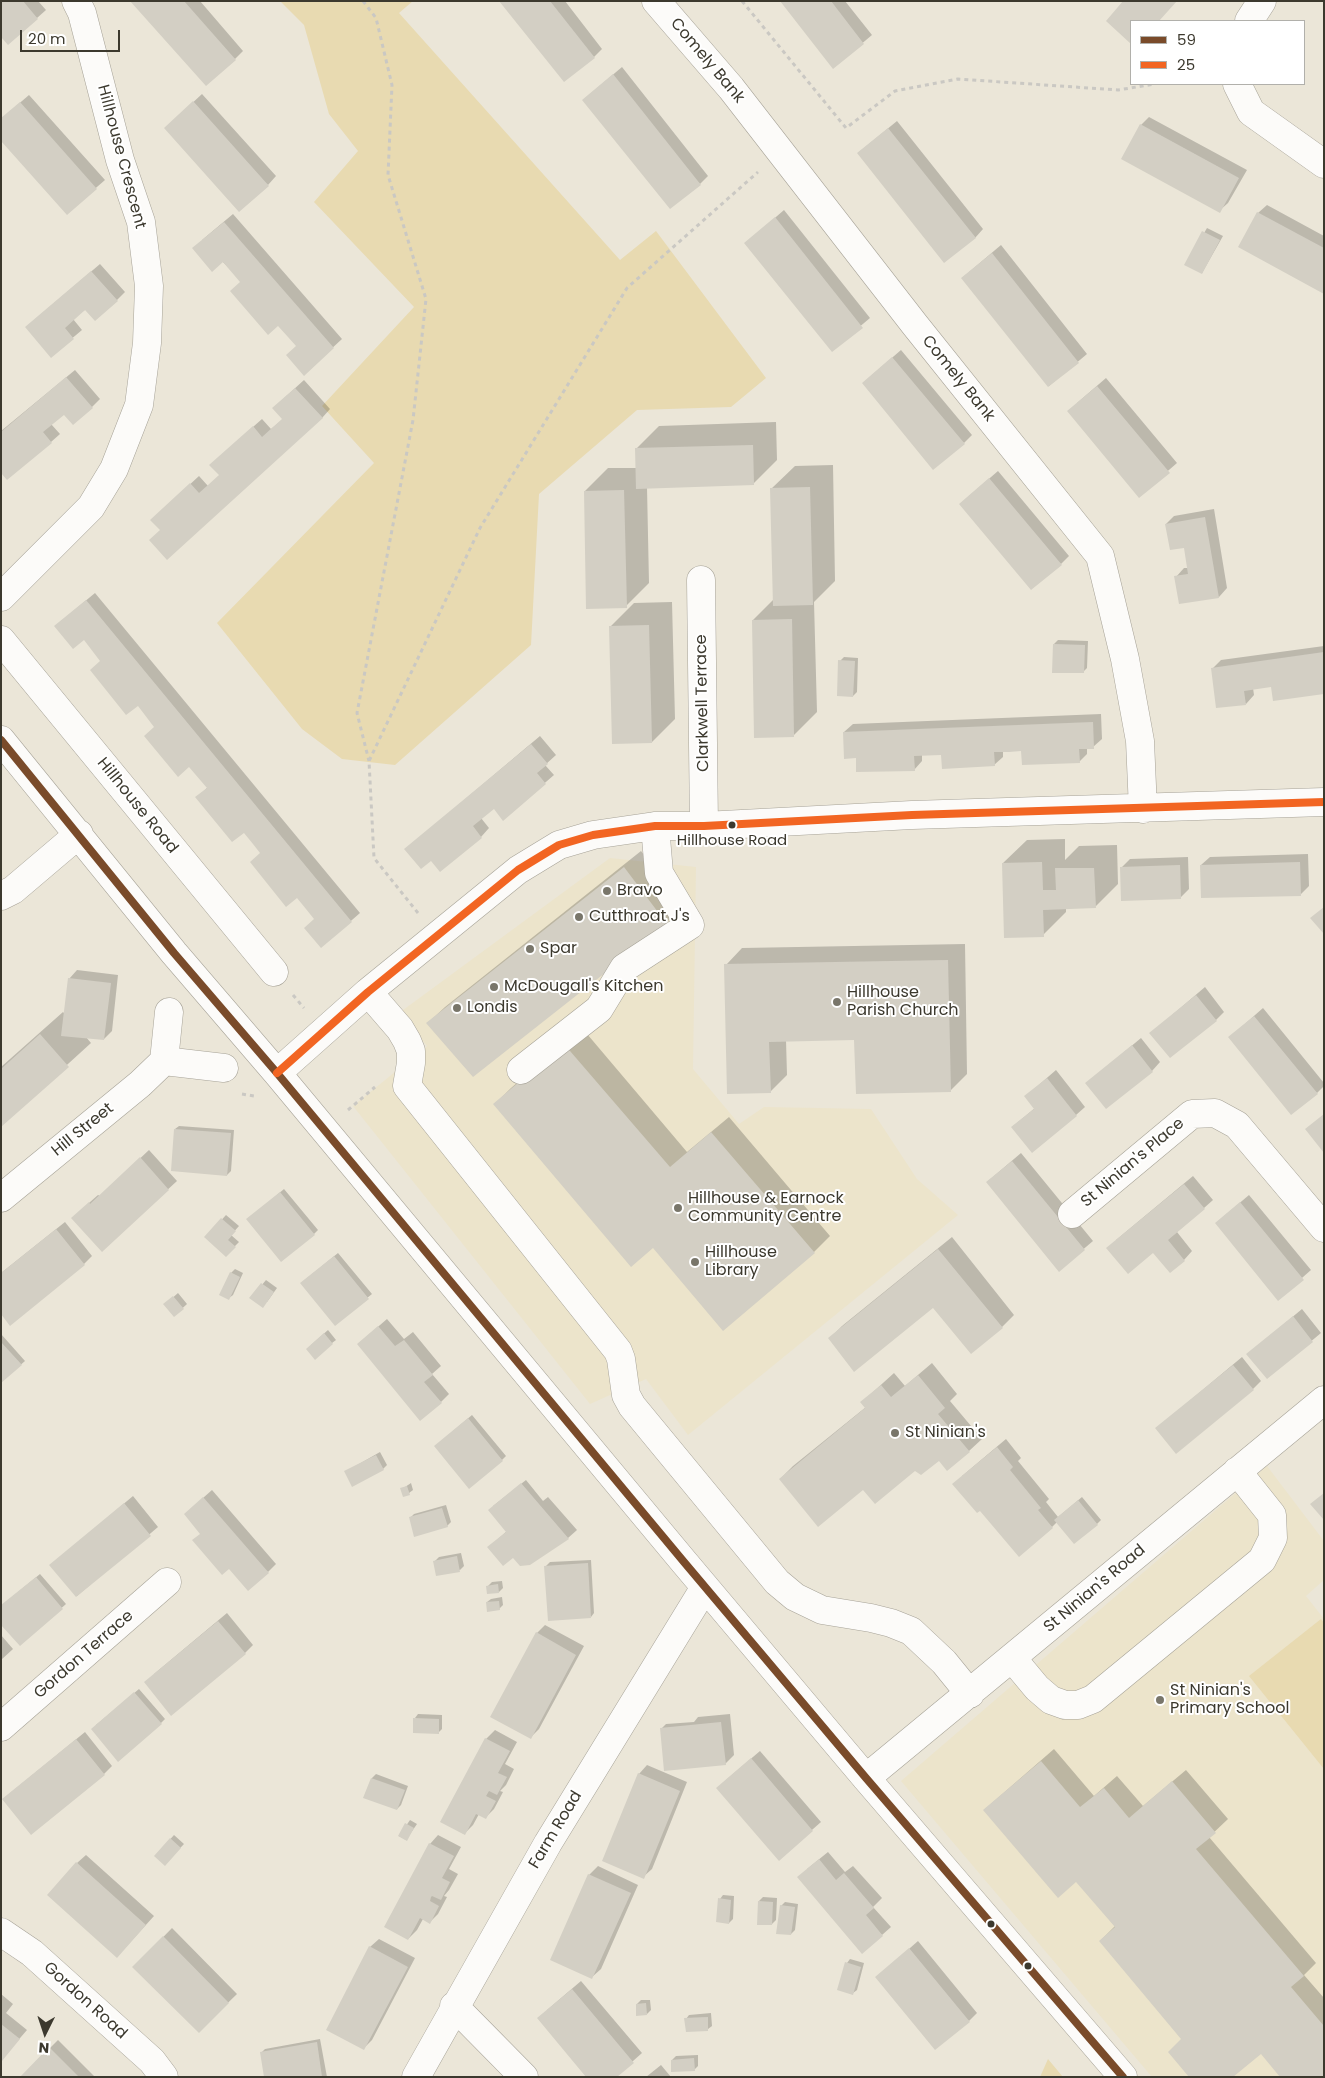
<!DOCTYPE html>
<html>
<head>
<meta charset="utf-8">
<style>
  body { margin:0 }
  #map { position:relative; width:1325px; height:2078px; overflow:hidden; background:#ebe6d8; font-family:Poppins,sans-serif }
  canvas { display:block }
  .frame { position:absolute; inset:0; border:2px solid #3c392e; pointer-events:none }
  .legend { position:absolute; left:1130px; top:20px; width:175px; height:65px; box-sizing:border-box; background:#fff; border:1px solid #b1b0ab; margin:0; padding:6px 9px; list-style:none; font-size:15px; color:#3c392e }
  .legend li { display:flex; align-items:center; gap:10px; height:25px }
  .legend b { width:25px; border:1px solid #b1b0ab }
  .north { position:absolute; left:20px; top:2008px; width:50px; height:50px; -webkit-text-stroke:4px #fff; paint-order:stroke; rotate:184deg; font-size:14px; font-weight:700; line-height:20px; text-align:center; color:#3c392e }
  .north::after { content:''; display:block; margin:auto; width:18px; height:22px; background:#3c392e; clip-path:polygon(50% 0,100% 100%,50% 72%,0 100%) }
  .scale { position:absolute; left:20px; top:30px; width:100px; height:22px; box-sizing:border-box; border:2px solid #3c392e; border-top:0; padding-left:6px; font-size:15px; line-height:18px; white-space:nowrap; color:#3c392e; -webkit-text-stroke:4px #fff; paint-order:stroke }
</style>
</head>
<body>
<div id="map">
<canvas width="1325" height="2078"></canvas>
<div class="frame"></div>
<ul class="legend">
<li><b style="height:6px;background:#7a4b2a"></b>59</li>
<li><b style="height:6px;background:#f26522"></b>25</li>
</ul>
<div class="north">N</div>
<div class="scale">20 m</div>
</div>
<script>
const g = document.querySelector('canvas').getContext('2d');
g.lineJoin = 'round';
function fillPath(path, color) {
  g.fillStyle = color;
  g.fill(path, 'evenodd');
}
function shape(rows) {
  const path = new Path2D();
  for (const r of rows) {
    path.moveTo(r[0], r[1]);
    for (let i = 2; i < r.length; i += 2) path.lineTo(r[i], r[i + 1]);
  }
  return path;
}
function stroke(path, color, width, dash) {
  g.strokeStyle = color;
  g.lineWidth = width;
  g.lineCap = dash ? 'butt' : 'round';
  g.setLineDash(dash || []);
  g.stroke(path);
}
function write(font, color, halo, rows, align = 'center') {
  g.font = font + ' Poppins,sans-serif';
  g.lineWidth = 4;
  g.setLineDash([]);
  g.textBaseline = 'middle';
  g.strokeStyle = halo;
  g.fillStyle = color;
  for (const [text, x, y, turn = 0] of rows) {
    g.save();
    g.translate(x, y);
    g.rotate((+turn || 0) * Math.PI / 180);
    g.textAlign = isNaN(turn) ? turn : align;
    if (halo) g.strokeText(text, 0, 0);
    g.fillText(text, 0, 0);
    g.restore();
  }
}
fillPath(shape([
  [610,858,696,867,693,1069,739,1124,764,1107,871,1109,917,1179,958,1215,688,1435,646,1379,590,1404,353,1106,427,1046,399,1013],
  [1267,1466,1324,1541,1324,1580,1306,1596,1324,1619,1324,2077,1152,2077,901,1781]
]), '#ece4cb');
fillPath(shape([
  [280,1,413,1,399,13,620,260,656,231,766,378,731,407,637,410,539,494,531,645,395,765,342,759,302,729,217,623,374,463,322,406,414,307,314,202,358,151,329,114,304,25],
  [1321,1619,1324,1623,1324,1769,1249,1676],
  [1048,2059,1063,2077,1040,2077]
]), '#e8dab1');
fillPath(shape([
  [1,1,38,1,46,10,37,18],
  [134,1,200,1,243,51,235,59],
  [501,1,565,1,602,49,594,57],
  [781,1,845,1,872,35,834,67],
  [622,67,708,176,700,184,583,100],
  [202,94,276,176,268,185,174,120],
  [29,95,105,180,67,213,1,119],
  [1149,117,1247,170,1228,203,1219,211,1141,125],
  [897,121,983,229,975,238,858,153],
  [1267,205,1324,236,1324,293,1258,213],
  [784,210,870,318,832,350,746,243],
  [233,214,342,339,304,374,297,346,242,282,202,240],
  [1207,228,1223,236,1202,273,1186,264],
  [1001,245,1087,354,1049,386,962,278],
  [100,264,125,292,117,300,86,309,73,319,82,330,51,356,26,327],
  [901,350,972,435,964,443,872,375],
  [75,370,100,399,92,407,64,413,51,424,60,434,51,442,1,471,1,431],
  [1106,378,1177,463,1139,496,1077,403],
  [304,380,330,409,322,418,161,530,160,512,199,476,208,486,220,475,219,457,262,419,271,429,283,419,282,400],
  [776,422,777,460,754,483,647,487,649,583,626,606,585,491,608,468,637,468,636,449,659,426],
  [833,465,835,581,814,602,817,712,794,735,753,620,774,599,771,489,795,466],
  [998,471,1069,556,1061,564,969,496],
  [1214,509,1227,588,1219,597,1176,577,1184,568,1188,568,1185,546,1166,524,1174,516],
  [95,593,360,913,321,947,315,918,261,852,244,831,197,797,208,787,84,639,55,626],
  [672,602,675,719,652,742,610,627,634,603],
  [1058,640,1088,641,1087,668,1083,672,1054,644],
  [1324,646,1324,693,1272,686,1253,688,1254,695,1246,704,1212,669,1221,660],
  [844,657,858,658,857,692,853,696,840,661],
  [1101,714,1102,739,1093,747,1087,747,1087,754,1079,762,1022,750,1003,751,1003,757,994,765,942,754,922,755,922,761,914,770,857,757,844,732,853,724],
  [540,736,556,755,545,765,554,775,503,819,494,808,481,818,489,828,481,837,431,859,406,849],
  [1065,839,1065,860,1079,846,1117,845,1118,884,1095,907,1066,908,1066,912,1043,935,1003,863,1027,840],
  [641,851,683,906,666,923,473,1076,428,1023,445,1007],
  [1308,854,1309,886,1300,895,1201,865,1210,857],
  [1188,857,1189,889,1180,898,1121,868,1130,859],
  [965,944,967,1074,950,1091,856,1039,786,1040,787,1075,770,1092,726,965,742,948],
  [77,970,118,975,112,1031,104,1039,86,1037,91,1043,1,1125,1,1067,63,1012,65,1014,69,979],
  [1205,987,1224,1012,1216,1020,1151,1033],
  [1263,1008,1324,1083,1324,1086,1317,1093,1230,1037],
  [582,1028,687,1152,729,1117,830,1236,814,1252,653,1246,495,1104,511,1088],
  [1141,1038,1160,1062,1152,1071,1087,1083],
  [1056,1070,1085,1107,1076,1115,1012,1127,1035,1108,1026,1096],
  [179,1126,234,1130,231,1171,227,1175,175,1129],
  [149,1150,177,1181,102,1250,81,1210,98,1195,100,1196],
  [1021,1153,1093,1241,1059,1270,987,1182],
  [1193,1176,1213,1200,1177,1232,1192,1251,1184,1260,1170,1271,1153,1251,1116,1240],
  [284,1189,318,1230,314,1234,252,1216],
  [1249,1195,1311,1270,1278,1299,1216,1223],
  [226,1215,239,1226,231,1235,239,1242,226,1255,206,1237],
  [65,1222,92,1256,84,1264,1,1273],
  [952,1237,1014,1315,1002,1327,933,1306,829,1339,842,1326],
  [338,1253,372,1294,335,1324,306,1279],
  [235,1269,243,1273,233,1295,229,1298,231,1273],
  [266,1280,277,1288,267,1302,251,1298],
  [178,1293,187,1304,174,1316,169,1301],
  [1302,1309,1321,1333,1267,1378,1248,1354],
  [387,1319,404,1339,413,1332,441,1366,432,1374,449,1394,441,1402,358,1344],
  [328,1330,336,1340,332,1343,311,1345],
  [1,1334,25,1361,1,1382],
  [1242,1357,1261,1381,1253,1389,1157,1428],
  [932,1363,957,1394,950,1401,982,1439,969,1451,939,1459,863,1489,780,1479,793,1466,866,1407,862,1402,894,1373,905,1386],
  [472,1415,506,1456,502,1460,440,1442],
  [1006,1439,1021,1458,1018,1461,1049,1499,1046,1502,1058,1517,1082,1497,1101,1520,1097,1524,1057,1522,1052,1527,962,1476],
  [380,1452,387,1465,383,1469,345,1472],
  [526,1480,543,1501,548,1497,577,1530,568,1538,530,1563,489,1547,507,1531,493,1506],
  [411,1483,413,1490,409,1493,402,1489],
  [212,1490,276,1564,268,1572,201,1533,194,1506],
  [133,1496,158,1527,77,1596,51,1565],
  [446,1505,451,1522,447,1526,410,1518,414,1514],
  [461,1553,464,1566,460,1570,435,1561,439,1557],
  [591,1560,594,1613,591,1617,546,1566,550,1562],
  [40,1574,66,1604,20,1645,1,1606],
  [502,1581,503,1588,499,1592,488,1586,492,1582],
  [502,1597,503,1605,499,1609,487,1602,491,1599],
  [227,1613,253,1645,245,1653,154,1674],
  [545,1625,584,1646,539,1729,531,1737,537,1633],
  [1,1635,13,1649,1,1660],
  [139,1689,165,1719,161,1723,96,1725],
  [418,1714,442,1715,442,1729,438,1733,415,1718],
  [730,1714,734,1755,725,1764,662,1728,666,1724,694,1722,698,1717],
  [495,1730,517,1742,505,1764,514,1769,506,1785,500,1791,503,1792,494,1809,486,1817,479,1814,473,1825,464,1834,442,1822,486,1739],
  [85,1732,112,1766,104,1774,3,1799],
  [1054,1749,1094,1796,1117,1776,1143,1806,1186,1770,1228,1819,1209,1837,1316,1963,1304,1975,1324,1998,1324,2077,1261,2052,1183,2039,1100,1941,1115,1926,1076,1880,984,1810],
  [760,1751,821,1822,779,1859,726,1780],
  [647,1765,687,1782,652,1869,643,1877,639,1774],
  [376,1774,408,1786,401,1805,397,1809,365,1797,372,1778],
  [410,1820,417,1824,406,1840,399,1836],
  [174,1835,184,1844,165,1864,155,1856],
  [438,1835,461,1847,449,1869,458,1874,449,1890,444,1896,447,1897,438,1914,430,1922,423,1919,417,1930,408,1939,430,1844],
  [828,1852,845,1872,853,1866,882,1898,873,1907,891,1927,882,1935,807,1869],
  [86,1855,154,1916,125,1948,77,1863],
  [598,1866,638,1885,601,1969,592,1977,589,1875],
  [723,1895,734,1896,733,1919,729,1923,720,1899],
  [763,1897,777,1898,776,1920,772,1924,759,1901],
  [785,1902,798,1904,795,1930,791,1934,781,1906],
  [172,1928,237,1994,199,2031,134,1967],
  [379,1939,415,1958,372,2040,364,2048,370,1947],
  [918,1941,977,2013,969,2021,877,1977],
  [850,1959,864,1963,857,1990,853,1993,847,1963],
  [581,1981,642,2053,615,2077,547,2010],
  [1,1994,13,2004,6,2013,27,2030,2,2059],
  [641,2000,650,2000,651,2010,647,2014,637,2004],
  [711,2013,712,2026,708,2029,686,2019,689,2015],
  [320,2039,327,2077,265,2077,261,2053,265,2049],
  [58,2040,95,2077,21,2077],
  [698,2055,698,2066,694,2070,672,2060,676,2056],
  [661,2065,671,2077,646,2077]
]), '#0003');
fillPath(shape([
  [1,1,23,1,38,19,8,45,1,37],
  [130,1,184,1,236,60,206,86],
  [499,1,550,1,595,58,564,82],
  [780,1,831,1,864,44,833,69],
  [1123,1,1177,1,1159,21,1131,21,1131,44,1106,21],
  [613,74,701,185,670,209,582,100],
  [193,101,269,186,239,212,164,128],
  [20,102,97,189,67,215,1,141,1,118],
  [1140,124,1239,178,1220,213,1121,159],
  [888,128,976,238,944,263,857,153],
  [1257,212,1324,248,1324,294,1238,247],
  [775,217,863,328,832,352,744,243],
  [224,222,334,348,304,376,286,355,296,346,288,337,278,326,268,335,230,291,240,282,223,262,212,272,192,248],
  [1202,231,1220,240,1202,274,1184,265],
  [992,253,1079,363,1048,387,961,278],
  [91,271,118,301,95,321,85,310,65,328,74,339,51,358,25,327],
  [892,357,965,444,933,470,862,383],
  [66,377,93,408,73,425,64,415,43,432,52,443,7,480,1,473,1,432],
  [1097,386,1170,473,1139,498,1067,411],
  [295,388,323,418,167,560,149,540,160,530,150,520,190,483,199,493,208,485,219,475,209,465,253,426,262,437,282,419,272,408],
  [753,445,754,485,636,489,635,448],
  [989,478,1062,565,1031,590,959,504],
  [810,487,813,605,773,606,770,488],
  [624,490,627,608,586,609,584,491],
  [1205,517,1219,598,1179,604,1174,576,1188,574,1184,548,1170,550,1165,524],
  [86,600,352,922,321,948,304,928,314,919,306,909,297,898,286,907,250,862,260,853,253,844,244,833,232,842,195,797,207,788,189,767,178,777,144,736,154,727,138,706,126,715,90,670,100,661,84,640,73,649,54,626],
  [792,619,794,737,754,738,752,620],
  [649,625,652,743,612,744,609,626],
  [1053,644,1085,645,1084,673,1052,673],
  [1324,652,1324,694,1273,701,1271,687,1244,691,1246,705,1216,708,1211,668],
  [838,660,855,661,853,697,837,696],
  [1093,722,1094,749,1079,749,1080,763,1022,765,1021,751,1009,752,994,752,995,766,942,769,941,755,914,756,915,771,856,772,856,758,844,759,843,732],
  [531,744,548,764,537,773,546,784,503,821,494,809,473,826,482,838,440,872,431,861,421,869,404,849],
  [1042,862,1043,890,1056,890,1055,868,1094,868,1096,908,1043,910,1044,937,1004,938,1002,863],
  [1300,862,1301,896,1201,898,1200,865],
  [1180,865,1181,899,1121,901,1120,867],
  [624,867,667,924,473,1077,426,1023],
  [1324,907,1324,934,1310,918],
  [948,960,951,1092,856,1094,854,1040,769,1042,771,1093,727,1094,724,964],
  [68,978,111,983,104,1040,61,1036],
  [1196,995,1217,1021,1170,1058,1149,1033],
  [1254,1016,1318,1094,1291,1115,1228,1037],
  [40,1034,69,1067,1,1127,1,1069],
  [564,1044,670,1167,711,1132,815,1253,723,1331,653,1248,631,1267,493,1104],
  [1132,1045,1153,1072,1106,1109,1085,1083],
  [1047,1078,1077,1116,1032,1153,1011,1127,1034,1109,1024,1096],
  [1324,1114,1324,1153,1305,1129],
  [174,1129,231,1133,227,1176,171,1171],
  [140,1157,169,1190,102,1252,71,1218,89,1202,90,1204],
  [1012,1161,1085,1250,1059,1272,986,1182],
  [1184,1184,1205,1209,1168,1240,1185,1261,1170,1273,1153,1253,1128,1274,1106,1248],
  [280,1192,315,1235,281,1262,246,1219],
  [1240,1202,1304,1280,1278,1301,1215,1223],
  [221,1218,236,1231,228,1240,236,1247,226,1257,204,1237],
  [56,1229,85,1265,10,1326,1,1314,1,1273],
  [938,1249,1003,1328,971,1354,933,1308,854,1372,828,1338],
  [334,1256,369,1299,335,1326,300,1283],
  [230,1272,240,1277,229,1300,219,1295],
  [261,1283,274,1292,263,1308,249,1298],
  [173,1296,184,1309,174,1317,163,1304],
  [1293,1316,1313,1342,1267,1379,1246,1354],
  [378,1326,395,1346,404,1340,433,1375,424,1382,442,1403,420,1421,357,1344],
  [324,1333,333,1344,315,1360,306,1349],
  [1,1342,22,1365,1,1383],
  [1233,1365,1254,1390,1176,1454,1155,1428],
  [918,1375,945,1408,938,1414,970,1452,947,1471,939,1461,921,1475,915,1471,875,1504,863,1490,818,1527,779,1479,865,1408,860,1402,881,1385,891,1397],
  [468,1418,503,1461,469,1489,434,1446],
  [997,1447,1013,1467,1010,1470,1041,1508,1038,1510,1053,1528,1019,1557,980,1511,977,1513,952,1484],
  [376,1455,384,1470,352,1487,344,1471],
  [521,1483,569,1539,530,1565,520,1566,513,1558,503,1566,487,1547,506,1532,488,1510],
  [407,1486,410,1495,403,1497,400,1488],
  [1324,1493,1324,1520,1310,1504],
  [203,1497,269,1573,248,1591,229,1569,222,1575,192,1540,200,1534,184,1514],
  [1078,1500,1098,1525,1074,1544,1054,1520],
  [124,1503,151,1536,76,1597,49,1565],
  [442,1508,448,1527,414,1537,409,1517],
  [457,1556,460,1572,436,1576,433,1561],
  [588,1563,591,1618,548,1621,544,1566],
  [36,1577,63,1609,20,1646,1,1625,1,1605],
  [498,1584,499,1593,487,1594,486,1586],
  [499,1601,500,1610,487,1612,486,1602],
  [218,1621,246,1654,171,1716,144,1682],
  [536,1632,576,1655,531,1739,490,1717],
  [134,1692,162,1724,118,1762,91,1729],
  [413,1718,439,1719,439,1734,413,1733],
  [721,1722,726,1765,664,1771,660,1728],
  [485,1738,510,1751,498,1773,507,1777,497,1795,489,1791,486,1796,496,1801,486,1819,476,1814,465,1835,440,1822],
  [76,1739,105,1775,31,1835,2,1799],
  [751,1758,813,1831,779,1861,716,1788],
  [1041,1761,1080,1807,1104,1788,1129,1818,1172,1781,1216,1833,1196,1849,1304,1976,1291,1987,1324,2026,1324,2077,1280,2077,1261,2054,1233,2077,1189,2077,1168,2052,1181,2039,1099,1941,1115,1927,1076,1882,1058,1898,983,1810],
  [638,1773,680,1791,644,1879,602,1861],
  [371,1778,405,1790,397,1810,363,1798],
  [405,1823,414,1828,407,1841,398,1836],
  [170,1838,181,1848,165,1866,154,1856],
  [429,1843,454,1856,442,1878,450,1882,441,1900,432,1896,431,1897,430,1901,439,1906,430,1924,420,1918,408,1940,384,1927],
  [819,1859,836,1880,844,1873,874,1908,866,1915,883,1936,862,1954,797,1877],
  [76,1862,146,1925,117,1958,47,1895],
  [588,1874,631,1893,592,1979,550,1960],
  [718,1898,731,1900,729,1924,716,1922],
  [758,1901,773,1902,772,1925,757,1925],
  [780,1905,795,1907,791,1935,776,1934],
  [163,1936,229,2003,199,2033,132,1967],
  [369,1946,408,1967,364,2050,326,2030],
  [909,1948,970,2022,935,2050,875,1977],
  [845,1962,861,1967,853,1995,837,1990],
  [572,1989,634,2063,617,2077,586,2077,537,2018],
  [646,2003,647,2015,636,2016,636,2004],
  [708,2017,708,2031,686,2032,684,2018],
  [1,2024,20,2039,2,2061,1,2060],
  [317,2042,322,2077,264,2077,260,2052],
  [49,2047,79,2077,20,2077],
  [694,2058,695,2071,671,2072,671,2060]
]), '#d3cfc4');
const minor = shape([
  [656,1,731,88,915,325,1100,556,1125,659,1140,741,1143,809],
  [1249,21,1262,1],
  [1237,84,1251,112,1324,164],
  [701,580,704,826],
  [1,597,91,507,114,469,139,405,147,343,149,286,141,222,120,160,82,13,76,1],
  [1,640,274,972],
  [1,740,174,953,277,1073,684,1562,866,1778,1123,2077],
  [1,896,13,890,79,834],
  [368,992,400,1029,407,1041,411,1051,411,1063,407,1086,618,1351,621,1359,626,1395,632,1406,777,1582,795,1597,822,1610,871,1618,891,1623,911,1631,944,1662,970,1694],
  [164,1061,224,1068],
  [521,1070,599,1009,624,968,690,925,659,873,655,826],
  [277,1073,368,992,518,870,559,845,593,835,655,826,704,826,912,815,1324,802],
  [1,1198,140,1084,164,1061,169,1012],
  [1072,1214,1192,1114,1215,1113,1237,1125,1324,1228],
  [1012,1658,1037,1688,1051,1700,1065,1705,1078,1705,1093,1699,1262,1560,1273,1538,1272,1515,1237,1471],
  [1,1727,167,1582],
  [866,1778,1324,1400],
  [1,1932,32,1953,152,2061,164,2077],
  [454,2006,524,2077],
  [416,2077,548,1843,705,1587]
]);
stroke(minor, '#a6a297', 29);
stroke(shape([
  [363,1,376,18,392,85,388,175,426,299,413,420,357,713,369,761],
  [742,1,846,128,895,91,958,79,1118,90,1155,84],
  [418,913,374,858,369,761,480,528,627,288,758,172],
  [293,995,304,1008],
  [242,1094,254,1096,255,1094],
  [348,1110,375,1087]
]), '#cac8c3', 3, [4, 4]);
stroke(minor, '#fcfbf9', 28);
stroke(shape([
  [1,740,174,953,277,1073,684,1562,866,1778,1123,2077]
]), '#7a4b2a', 8);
stroke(shape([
  [277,1073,368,992,518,870,559,845,593,835,655,826,704,826,912,815,1324,802]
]), '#f26522', 8);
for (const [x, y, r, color] of [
  [732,825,4.5,"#3c392e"],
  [607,891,5,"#79766a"],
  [579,917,5,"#79766a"],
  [530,949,5,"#79766a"],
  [494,987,5,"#79766a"],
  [837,1002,5,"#79766a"],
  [457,1008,5,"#79766a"],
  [678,1208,5,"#79766a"],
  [695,1262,5,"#79766a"],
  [895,1433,5,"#79766a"],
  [1160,1700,5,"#79766a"],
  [991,1924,4.5,"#3c392e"],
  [1028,1966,4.5,"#3c392e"]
]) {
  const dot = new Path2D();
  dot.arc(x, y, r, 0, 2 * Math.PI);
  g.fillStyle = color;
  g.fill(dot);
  stroke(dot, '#fff', 2);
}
write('15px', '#3c392e', '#fff', [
  ["Hillhouse Road",732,841]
]);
write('16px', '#3c392e', '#fff', [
  ["Comely Bank",707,61,50],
  ["Hillhouse Crescent",121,157,75],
  ["Comely Bank",958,379,51],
  ["Clarkwell Terrace",703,703,-91],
  ["Hillhouse Road",137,806,51],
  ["Hill Street",83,1130,-39],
  ["St Ninian's Place",1133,1163,-40],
  ["St Ninian's Road",1095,1589,-40],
  ["Gordon Terrace",84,1655,-41],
  ["Farm Road",556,1830,-59],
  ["Gordon Road",85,2001,42]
]);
write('16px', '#3c392e', '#fff', [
  ["Bravo",617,891],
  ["Cutthroat J's",589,917],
  ["Spar",540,949],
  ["McDougall's Kitchen",504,987],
  ["Hillhouse",847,993],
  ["Parish Church",847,1011],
  ["Londis",467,1008],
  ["Hillhouse & Earnock",688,1199],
  ["Community Centre",688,1217],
  ["Hillhouse",705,1253],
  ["Library",705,1271],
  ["St Ninian's",905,1433],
  ["St Ninian's",1170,1691],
  ["Primary School",1170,1709]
], 'left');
</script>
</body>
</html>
